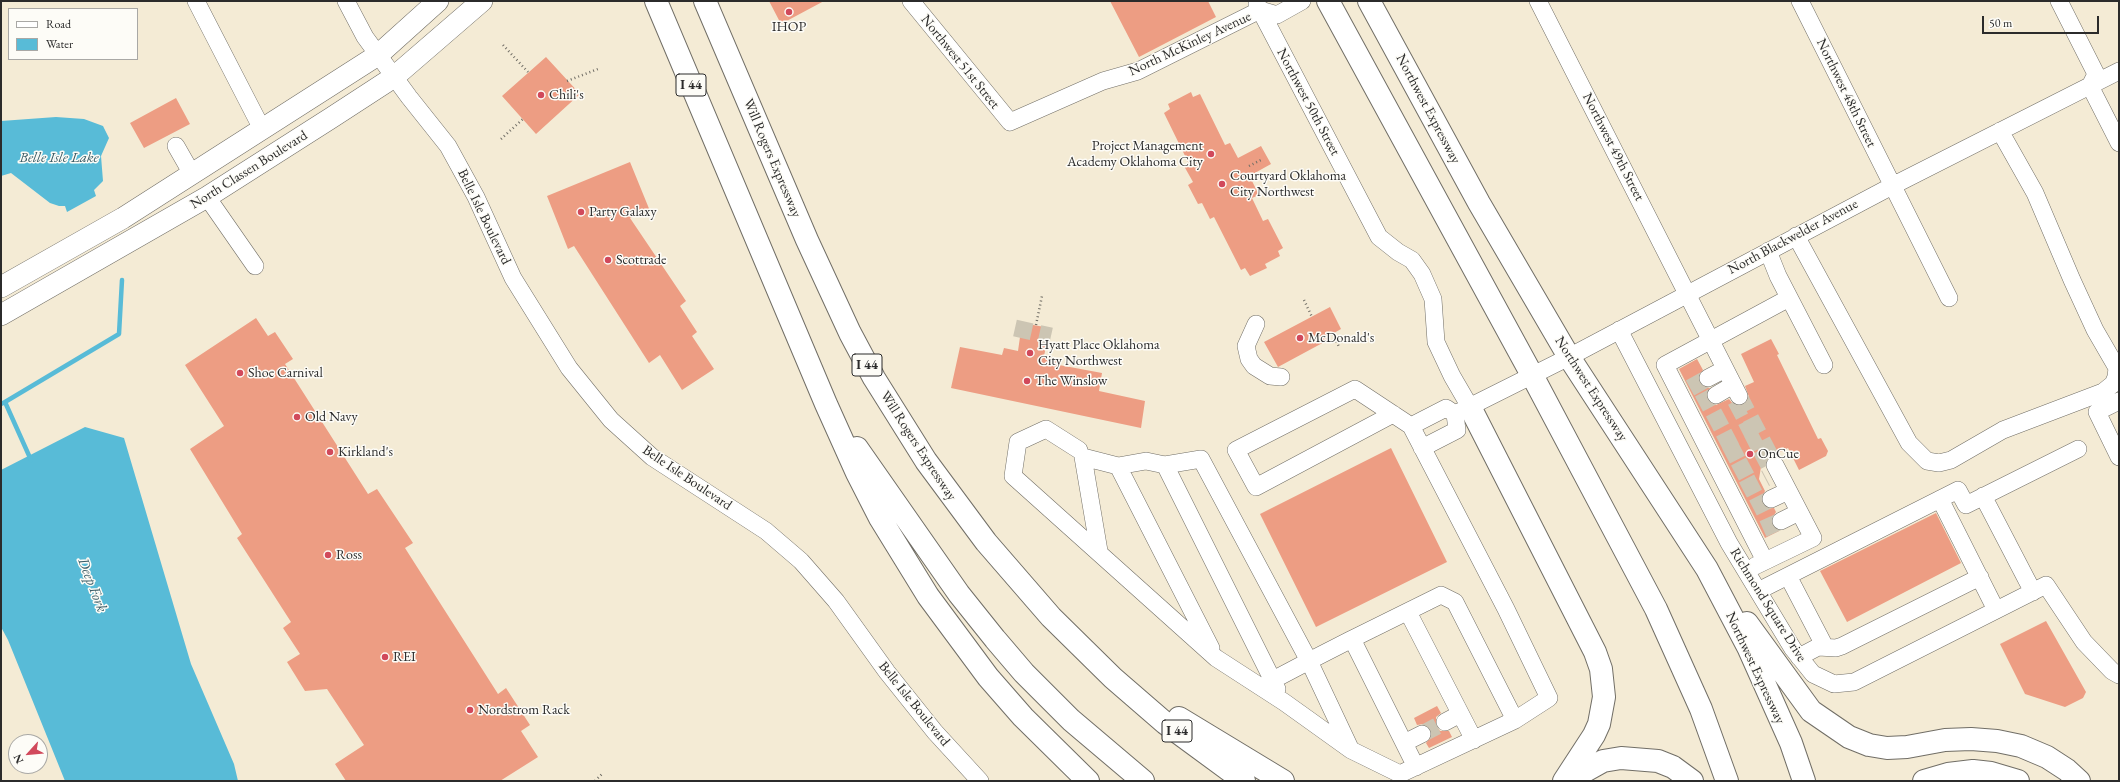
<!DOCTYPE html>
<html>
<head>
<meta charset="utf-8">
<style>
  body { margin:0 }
  #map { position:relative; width:2120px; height:782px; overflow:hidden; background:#f4ebd5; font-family:"EB Garamond",serif }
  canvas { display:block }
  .frame { position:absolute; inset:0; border:2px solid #2b2b2b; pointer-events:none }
  .legend { position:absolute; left:8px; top:8px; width:130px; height:52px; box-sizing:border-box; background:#fdfcf7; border:1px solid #a9a8a5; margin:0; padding:5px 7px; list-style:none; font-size:12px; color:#2b2b2b }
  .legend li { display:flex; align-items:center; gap:8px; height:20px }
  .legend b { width:20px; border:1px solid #a9a8a5 }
  .north { position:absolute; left:8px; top:734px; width:40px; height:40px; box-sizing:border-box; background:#fdfcf7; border:1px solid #a9a8a5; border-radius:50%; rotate:243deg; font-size:11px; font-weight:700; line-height:16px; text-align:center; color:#2b2b2b }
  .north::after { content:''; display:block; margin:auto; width:14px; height:18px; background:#d1495b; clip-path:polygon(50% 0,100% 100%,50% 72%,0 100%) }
  .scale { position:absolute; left:1982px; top:16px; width:117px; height:18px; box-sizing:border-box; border:2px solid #2b2b2b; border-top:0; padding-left:5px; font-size:12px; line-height:14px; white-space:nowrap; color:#2b2b2b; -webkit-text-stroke:3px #fdfcf7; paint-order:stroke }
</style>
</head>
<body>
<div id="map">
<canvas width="2120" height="782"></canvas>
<div class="frame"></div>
<ul class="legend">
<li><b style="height:5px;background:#fff"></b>Road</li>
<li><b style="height:11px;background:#58bbd7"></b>Water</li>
</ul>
<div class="north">N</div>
<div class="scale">50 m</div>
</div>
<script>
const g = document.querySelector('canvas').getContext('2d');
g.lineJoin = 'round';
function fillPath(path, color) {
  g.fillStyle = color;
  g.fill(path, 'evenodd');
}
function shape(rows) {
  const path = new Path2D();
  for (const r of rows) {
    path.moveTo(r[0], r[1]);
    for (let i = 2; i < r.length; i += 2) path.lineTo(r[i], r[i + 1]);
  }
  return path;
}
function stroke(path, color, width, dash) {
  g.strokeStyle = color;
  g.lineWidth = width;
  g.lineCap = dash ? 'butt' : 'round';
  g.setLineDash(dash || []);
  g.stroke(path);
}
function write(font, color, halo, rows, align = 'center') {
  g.font = font + ' "EB Garamond",serif';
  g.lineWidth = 3;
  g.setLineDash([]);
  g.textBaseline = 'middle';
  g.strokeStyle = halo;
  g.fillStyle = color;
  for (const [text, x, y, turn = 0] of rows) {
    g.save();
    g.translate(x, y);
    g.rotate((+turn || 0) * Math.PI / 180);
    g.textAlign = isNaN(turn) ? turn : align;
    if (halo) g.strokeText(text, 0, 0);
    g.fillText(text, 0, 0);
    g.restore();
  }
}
fillPath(shape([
  [56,117,84,119,103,126,109,138,101,156,103,181,94,190,96,196,67,212,65,206,59,206,50,203,11,173,1,176,1,121],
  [85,427,124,438,191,664,234,764,238,781,65,781,8,640,1,627,1,470]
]), '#58bbd7');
stroke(shape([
  [5,402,119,334,122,280],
  [1,404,5,402,31,460]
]), '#58bbd7', 4.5);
fillPath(shape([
  [769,1,824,1,781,24],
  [1110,1,1208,1,1216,17,1139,57],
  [546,57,580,94,536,134,502,96],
  [1191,92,1193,97,1200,94,1225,145,1230,143,1238,158,1261,146,1271,164,1253,174,1255,177,1251,179,1259,195,1252,198,1263,221,1268,219,1283,248,1278,251,1280,256,1265,264,1267,268,1250,276,1245,268,1241,270,1214,217,1210,219,1202,203,1198,204,1188,185,1193,182,1184,166,1189,164,1164,113,1170,109,1168,104],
  [176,98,190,124,144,148,130,123],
  [630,162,650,211,630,218,686,301,680,306,697,332,692,336,714,369,682,390,660,355,649,363,574,246,568,249,547,196],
  [1330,307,1341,329,1327,337,1328,340,1278,367,1264,342],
  [256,318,268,336,275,332,293,359,285,364,368,494,377,489,413,543,405,548,498,694,506,688,530,725,521,731,538,757,500,781,346,781,335,764,364,745,327,689,305,691,287,662,300,654,283,628,291,622,237,538,242,534,190,449,224,426,185,365],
  [1022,323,1050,328,1044,356,1060,359,1059,365,1102,373,1099,391,1145,401,1141,428,951,388,960,347,1002,355,1004,348,1018,351],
  [1771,339,1779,354,1777,355,1818,439,1821,438,1828,451,1826,456,1799,470,1788,448,1762,461,1759,479,1765,491,1761,498,1762,503,1766,507,1774,508,1776,512,1771,520,1772,525,1779,531,1765,538,1679,369,1697,359,1703,370,1698,377,1699,382,1703,387,1710,388,1706,395,1708,400,1716,405,1729,399,1734,405,1743,405,1749,397,1745,386,1754,382,1741,354],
  [1391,448,1447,562,1316,627,1260,514],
  [1936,513,1961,563,1847,622,1820,571],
  [2046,621,2086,692,2083,698,2065,707,2025,694,2000,644],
  [1437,706,1441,713,1436,717,1436,726,1440,731,1449,731,1452,737,1429,748,1426,743,1432,735,1431,729,1423,724,1417,725,1414,718]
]), '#ed9d83');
stroke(shape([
  [1015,328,1051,336],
  [1690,388,1708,378],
  [1739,396,1775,465],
  [1699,404,1716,395],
  [1710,424,1744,406],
  [1720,444,1755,426],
  [1726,456,1761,438],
  [1735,473,1769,455],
  [1743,490,1766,478],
  [1753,508,1771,499],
  [1763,529,1781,521],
  [1422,734,1445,722]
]), '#ccc5b3', 17, [17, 8]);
const minor = shape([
  [196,1,262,129],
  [346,1,365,37,409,97,448,146,476,197,513,278,569,368,611,420,652,457,766,531,801,561,836,601,887,672,935,732,980,781],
  [911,1,1010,122,1103,81,1138,71,1260,10,1277,15,1302,1],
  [1538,1,1739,396],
  [1800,1,1949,298],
  [2059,1,2096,74,2090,86,2119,143],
  [1257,4,1379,237,1398,252,1412,260,1422,274,1433,299,1436,342,1452,376,1470,407],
  [176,146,192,174],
  [207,197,255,266],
  [1796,236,1909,443,1927,461,1939,463,1951,460,2003,430,2103,392,2113,384,2116,377,2117,368,2095,330,2072,280,2035,193,2000,131],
  [1768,251,1778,276,1824,365],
  [1256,324,1246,346,1249,359,1254,366,1270,376,1281,377],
  [1619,330,1729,543,1793,649,1813,674,1834,684,1854,682,2046,585,2084,642,2112,671,2119,675],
  [1708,378,1725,369],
  [1716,395,1733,385],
  [2119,401,2097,412,2119,457],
  [1455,414,1569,357,1892,186,2119,71],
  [1411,426,1446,408,1455,414,1457,430,1422,448],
  [1079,450,1046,429,1018,442,1013,476,1216,658,1284,702,1351,750,1400,774,1515,720,1549,698,1506,609,1411,426,1355,389,1236,450,1256,487,1393,414],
  [1165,465,1277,689],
  [1983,496,2033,592],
  [1771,499,1788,491],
  [1940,499,1996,610],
  [1781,521,1799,512],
  [1099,551,1083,457,1118,466],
  [1765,561,1665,365,1789,298],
  [1755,566,1813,538,1775,465],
  [1788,576,1825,647],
  [1758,591,1958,490,1966,505,2078,449],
  [1408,612,1474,740],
  [1211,648,1118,466,1146,461,1165,465,1201,459,1309,661,1273,680],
  [1799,657,1818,647,1836,648,1842,646,1980,577],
  [1445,722,1460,714],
  [1404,743,1422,734],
  [1350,748,1309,661,1352,639],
  [1416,767,1352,639,1441,595,1455,602,1515,720]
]);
const major = shape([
  [1,287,123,218,378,55,438,1],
  [1,315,207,197,331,118,394,77,482,1]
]);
const highway = shape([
  [656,1,826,404,857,473,880,518,928,596,988,677,1023,717,1088,781],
  [705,1,807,240,850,333,874,378,926,461,986,542,1051,617,1113,678,1165,723,1244,781],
  [1328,1,1532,375,1656,609,1701,709,1727,781],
  [1369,1,1479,203,1569,357,1707,569,1749,649,1791,743,1804,781],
  [1470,407,1595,652,1601,669,1604,697,1599,724,1594,735,1564,781],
  [857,448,959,594,995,639,1024,673,1071,720,1143,781],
  [1747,623,1811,711,1849,737,1869,745,1887,748,1907,747,1945,740,1971,739,1997,741,2021,746,2047,757,2067,770,2079,781],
  [1179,718,1283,781],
  [1567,781,1603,761,1621,758,1658,761,1673,767,1692,781],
  [1924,781,1948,774,1973,771,1991,773,2018,781]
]);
stroke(minor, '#716e66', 18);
stroke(major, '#716e66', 22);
stroke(highway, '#716e66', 24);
stroke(shape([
  [503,45,528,72],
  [567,81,598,69],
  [501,139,523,119],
  [1249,166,1261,160],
  [1304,300,1312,317],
  [1036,325,1042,296],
  [1333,334,1339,347],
  [595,781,602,774]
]), '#716e66', 2.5, [1, 3]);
stroke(minor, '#fff', 17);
stroke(major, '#fff', 21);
stroke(highway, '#fff', 22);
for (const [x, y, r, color] of [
  [789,12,4,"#d1495b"],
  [541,95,4,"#d1495b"],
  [1211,154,4,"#d1495b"],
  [1222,184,4,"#d1495b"],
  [581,212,4,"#d1495b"],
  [608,260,4,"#d1495b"],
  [1300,338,4,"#d1495b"],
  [1030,353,4,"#d1495b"],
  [240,373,4,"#d1495b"],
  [1027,381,4,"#d1495b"],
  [297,417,4,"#d1495b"],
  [330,452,4,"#d1495b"],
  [1750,454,4,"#d1495b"],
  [328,555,4,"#d1495b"],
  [385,657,4,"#d1495b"],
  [470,710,4,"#d1495b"]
]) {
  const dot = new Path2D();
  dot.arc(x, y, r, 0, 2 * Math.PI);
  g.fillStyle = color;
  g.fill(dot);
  stroke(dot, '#fdfcf7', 1.5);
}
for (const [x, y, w] of [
  [691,85,30],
  [867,365,30],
  [1177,731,30]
]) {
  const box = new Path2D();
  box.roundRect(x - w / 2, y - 11, w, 22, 3);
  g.fillStyle = '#fdfcf7';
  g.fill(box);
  stroke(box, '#2b2b2b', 1);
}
write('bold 13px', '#2b2b2b', null, [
  ["I 44",691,85],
  ["I 44",867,365],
  ["I 44",1177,731]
]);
write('14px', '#2b2b2b', '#fdfcf7', [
  ["IHOP",789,27,"center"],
  ["Chili's",549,95],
  ["Project Management",1203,146,"right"],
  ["Academy Oklahoma City",1203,162,"right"],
  ["Courtyard Oklahoma",1230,176],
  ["City Northwest",1230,192],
  ["Party Galaxy",589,212],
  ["Scottrade",616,260],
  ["McDonald's",1308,338],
  ["Hyatt Place Oklahoma",1038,345],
  ["City Northwest",1038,361],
  ["Shoe Carnival",248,373],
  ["The Winslow",1035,381],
  ["Old Navy",305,417],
  ["Kirkland's",338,452],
  ["OnCue",1758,454],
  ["Ross",336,555],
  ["REI",393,657],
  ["Nordstrom Rack",478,710]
], 'left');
write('14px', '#2b2b2b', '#fdfcf7', [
  ["North McKinley Avenue",1190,44,-25],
  ["Northwest 51st Street",960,62,51],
  ["Northwest 48th Street",1846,93,64],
  ["Northwest 50th Street",1308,102,62],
  ["Northwest Expressway",1428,109,62],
  ["Northwest 49th Street",1613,147,63],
  ["Will Rogers Expressway",772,158,67],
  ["North Classen Boulevard",249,170,-32],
  ["Belle Isle Boulevard",484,217,64],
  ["North Blackwelder Avenue",1793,237,-28],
  ["Northwest Expressway",1591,389,57],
  ["Will Rogers Expressway",918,446,57],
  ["Belle Isle Boulevard",687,478,34],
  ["Richmond Square Drive",1768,605,58],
  ["Northwest Expressway",1755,668,65],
  ["Belle Isle Boulevard",914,704,51]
]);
write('italic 15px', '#3b5d67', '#fdfcf7', [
  ["Belle Isle Lake",59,158],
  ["Deep Fork",92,585,69]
]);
</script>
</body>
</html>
